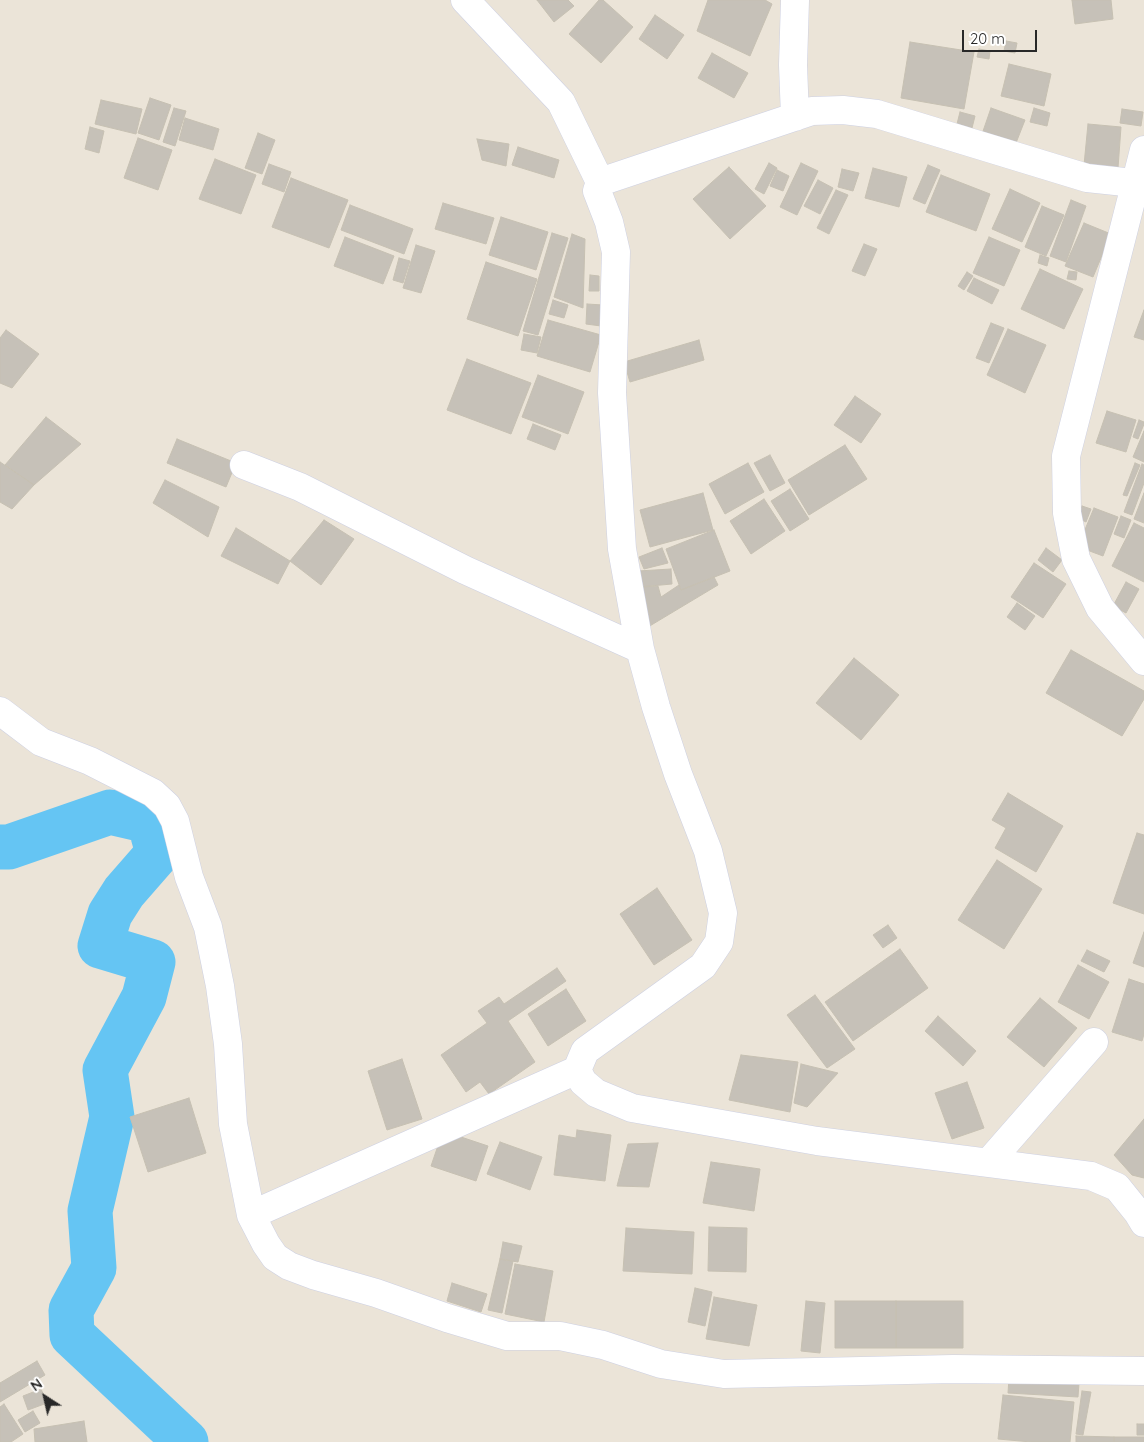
<!DOCTYPE html>
<html>
<head>
<meta charset="utf-8">
<style>
  body { margin:0 }
  #map { position:relative; width:1144px; height:1442px; overflow:hidden; background:#ebe4d8; font-family:Quicksand,sans-serif }
  canvas { display:block }
  .north { position:absolute; left:20px; top:1372px; width:50px; height:50px; -webkit-text-stroke:4px #fff; paint-order:stroke; rotate:325deg; font-size:14px; font-weight:700; line-height:20px; text-align:center; color:#282828 }
  .north::after { content:''; display:block; margin:auto; width:18px; height:22px; background:#282828; clip-path:polygon(50% 0,100% 100%,50% 72%,0 100%) }
  .scale { position:absolute; left:962px; top:30px; width:75px; height:22px; box-sizing:border-box; border:2px solid #282828; border-top:0; padding-left:6px; font-size:15px; line-height:18px; white-space:nowrap; color:#282828; -webkit-text-stroke:4px #fff; paint-order:stroke }
</style>
</head>
<body>
<div id="map">
<canvas width="1144" height="1442"></canvas>
<div class="north">N</div>
<div class="scale">20 m</div>
</div>
<script>
const g = document.querySelector('canvas').getContext('2d');
g.lineJoin = 'round';
function shape(rows) {
  const path = new Path2D();
  for (const r of rows) {
    path.moveTo(r[0], r[1]);
    for (let i = 2; i < r.length; i += 2) path.lineTo(r[i], r[i + 1]);
  }
  return path;
}
function stroke(path, color, width, dash) {
  g.strokeStyle = color;
  g.lineWidth = width;
  g.lineCap = dash ? 'butt' : 'round';
  g.setLineDash(dash || []);
  g.stroke(path);
}
function fillPath(path, color) {
  g.fillStyle = color;
  g.fill(path, 'evenodd');
}
stroke(shape([
  [0,847,9,847,110,812,149,821,158,853,124,892,110,914,100,946,153,962,144,997,105,1070,112,1117,90,1211,94,1268,71,1310,72,1335,186,1442]
]), '#65c5f3', 45);
const building = shape([
  [537,0,568,0,574,6,554,22,537,0],
  [599,0,603,0,633,27,601,63,569,34,599,0],
  [708,0,765,0,772,4,750,56,697,31,708,0],
  [1072,0,1111,0,1113,19,1075,24,1072,0],
  [655,15,684,35,667,59,639,39,655,15],
  [1006,41,1017,43,1015,53,1004,51,1006,41],
  [910,42,974,52,964,109,901,98,910,42],
  [979,49,990,51,989,59,977,57,979,49],
  [712,53,748,73,734,98,698,78,712,53],
  [1009,64,1051,74,1044,106,1001,96,1009,64],
  [150,98,171,105,159,140,138,133,150,98],
  [101,100,142,109,136,134,95,124,101,100],
  [174,108,186,111,175,146,163,142,174,108],
  [991,108,1025,120,1014,148,981,137,991,108],
  [1034,108,1050,113,1047,126,1030,122,1034,108],
  [1122,109,1143,112,1141,126,1120,123,1122,109],
  [960,112,975,116,971,132,956,128,960,112],
  [185,118,219,129,213,150,179,140,185,118],
  [1088,124,1121,127,1118,168,1084,165,1088,124],
  [90,127,104,131,99,153,85,149,90,127],
  [258,133,275,140,262,174,245,168,258,133],
  [138,138,172,150,158,190,124,178,138,138],
  [477,139,509,144,506,166,482,160,477,139],
  [518,147,559,160,554,178,512,165,518,147],
  [215,159,256,175,241,214,199,199,215,159],
  [769,163,777,168,764,194,755,189,769,163],
  [801,163,818,171,797,215,780,207,801,163],
  [269,164,291,172,284,192,262,184,269,164],
  [928,165,940,170,925,204,913,199,928,165],
  [729,167,766,206,730,239,693,199,729,167],
  [873,168,907,177,899,207,865,198,873,168],
  [842,169,859,173,853,191,838,187,842,169],
  [777,170,789,176,783,191,770,186,777,170],
  [941,175,990,194,976,231,926,212,941,175],
  [291,178,348,200,329,248,272,227,291,178],
  [818,180,833,188,820,214,804,206,818,180],
  [1010,189,1040,203,1022,242,992,229,1010,189],
  [836,190,848,195,829,234,817,228,836,190],
  [1071,200,1086,206,1066,262,1050,256,1071,200],
  [443,203,494,218,486,244,435,229,443,203],
  [350,205,413,229,404,254,341,230,350,205],
  [1042,206,1064,215,1046,256,1025,247,1042,206],
  [501,217,548,232,536,270,489,255,501,217],
  [1084,223,1111,234,1093,277,1065,266,1084,223],
  [552,233,568,238,538,335,523,331,552,233],
  [572,234,585,239,583,308,554,297,572,234],
  [345,237,394,256,383,284,334,266,345,237],
  [989,237,1020,250,1004,286,973,273,989,237],
  [864,244,877,249,865,276,852,271,864,244],
  [416,245,435,251,421,293,403,288,416,245],
  [1040,255,1049,258,1047,266,1038,263,1040,255],
  [399,258,410,261,403,283,393,280,399,258],
  [486,262,537,279,518,336,467,319,486,262],
  [1040,269,1083,289,1064,329,1021,309,1040,269],
  [1069,271,1077,272,1076,280,1067,279,1069,271],
  [967,272,973,276,964,290,958,286,967,272],
  [590,275,599,276,599,291,589,291,590,275],
  [974,278,999,290,992,304,967,291,974,278],
  [553,300,568,305,564,318,549,314,553,300],
  [587,304,603,305,601,326,586,324,587,304],
  [1144,310,1144,340,1134,337,1144,310],
  [548,320,601,335,590,372,537,356,548,320],
  [991,323,1004,328,989,363,976,358,991,323],
  [1008,329,1046,345,1025,393,987,375,1008,329],
  [6,330,39,354,12,388,0,383,0,338,6,330],
  [524,334,541,337,537,353,521,350,524,334],
  [699,340,704,360,630,382,624,362,699,340],
  [467,359,531,383,511,434,447,410,467,359],
  [538,375,584,392,568,434,522,417,538,375],
  [855,396,881,414,861,443,834,425,855,396],
  [1107,411,1136,420,1126,452,1096,443,1107,411],
  [46,417,81,444,34,485,5,465,46,417],
  [1139,420,1144,422,1144,424,1138,439,1133,437,1139,420],
  [533,424,561,435,555,450,527,439,533,424],
  [1144,431,1144,462,1133,457,1144,431],
  [177,439,236,463,226,487,167,463,177,439],
  [845,445,867,479,809,515,788,480,845,445],
  [770,455,785,483,770,491,754,463,770,455],
  [0,462,34,485,12,509,0,502,0,462],
  [748,463,764,492,725,514,709,484,748,463],
  [1135,463,1140,465,1127,496,1123,495,1135,463],
  [1142,464,1144,465,1144,483,1132,515,1124,512,1142,464],
  [165,480,219,507,208,537,153,503,165,480],
  [790,489,809,519,790,531,771,501,790,489],
  [703,493,713,530,650,547,640,510,703,493],
  [1144,493,1144,523,1134,519,1144,493],
  [764,499,785,531,751,554,730,521,764,499],
  [1082,506,1091,509,1086,522,1078,518,1082,506],
  [1094,508,1118,517,1103,556,1087,550,1084,532,1094,508],
  [1121,516,1131,520,1124,538,1114,534,1121,516],
  [324,520,354,539,321,585,290,561,324,520],
  [1134,523,1144,528,1144,582,1112,566,1134,523],
  [236,528,290,561,278,584,221,556,236,528],
  [714,530,730,571,681,590,666,549,714,530],
  [662,548,668,563,644,569,639,557,662,548],
  [1046,548,1062,560,1053,572,1038,560,1046,548],
  [1034,563,1066,584,1043,618,1011,597,1034,563],
  [671,569,672,584,639,587,638,571,671,569],
  [714,577,718,585,648,627,641,587,658,586,661,597,679,585,681,590,714,577],
  [1126,582,1139,589,1126,613,1113,606,1126,582],
  [1017,603,1035,616,1025,630,1007,617,1017,603],
  [1071,650,1144,691,1144,699,1122,736,1046,693,1071,650],
  [854,658,899,695,861,740,816,703,854,658],
  [1008,793,1063,826,1036,872,995,848,1006,828,992,820,1008,793],
  [1137,833,1144,835,1144,914,1113,903,1137,833],
  [997,860,1042,889,1004,949,958,920,997,860],
  [657,888,692,940,654,965,620,914,657,888],
  [888,925,897,938,883,948,873,935,888,925],
  [1144,932,1144,967,1133,963,1144,932],
  [900,949,928,988,853,1041,825,1002,900,949],
  [1087,950,1110,961,1104,972,1081,961,1087,950],
  [1078,965,1109,982,1089,1019,1058,1002,1078,965],
  [557,968,566,981,508,1021,535,1062,489,1094,480,1082,466,1092,441,1055,487,1023,478,1011,499,997,504,1004,557,968],
  [1129,979,1144,984,1144,1034,1142,1041,1112,1032,1129,979],
  [566,989,586,1021,548,1046,528,1014,566,989],
  [815,995,855,1049,827,1068,787,1015,815,995],
  [1040,998,1077,1028,1044,1067,1007,1037,1040,998],
  [938,1016,976,1051,963,1066,925,1031,938,1016],
  [741,1055,798,1062,790,1112,729,1100,741,1055],
  [402,1059,422,1119,387,1130,368,1071,402,1059],
  [801,1064,838,1073,807,1107,794,1103,801,1064],
  [967,1082,984,1128,952,1139,935,1093,967,1082],
  [189,1098,206,1153,148,1172,130,1117,189,1098],
  [1144,1119,1144,1178,1132,1175,1114,1155,1144,1119],
  [577,1130,611,1135,605,1181,554,1175,559,1135,576,1138,577,1130],
  [443,1131,488,1146,476,1181,431,1166,443,1131],
  [500,1142,542,1157,530,1190,487,1174,500,1142],
  [658,1143,649,1187,617,1186,628,1144,658,1143],
  [711,1162,760,1169,754,1211,703,1203,711,1162],
  [709,1227,747,1228,746,1272,708,1271,709,1227],
  [626,1228,694,1232,692,1274,623,1271,626,1228],
  [503,1242,522,1246,518,1262,500,1259,503,1242],
  [500,1259,513,1261,502,1313,488,1310,500,1259],
  [515,1264,553,1271,544,1322,505,1314,515,1264],
  [452,1283,487,1294,481,1312,447,1301,452,1283],
  [695,1288,712,1292,705,1326,688,1322,695,1288],
  [714,1297,757,1305,749,1346,706,1339,714,1297],
  [806,1301,825,1303,820,1353,801,1351,806,1301],
  [835,1301,896,1301,896,1348,835,1348,835,1301],
  [896,1301,963,1301,963,1348,896,1348,896,1301],
  [37,1361,45,1375,0,1402,0,1383,37,1361],
  [1009,1378,1079,1383,1078,1397,1008,1393,1009,1378],
  [41,1389,47,1403,28,1410,23,1396,41,1389],
  [1082,1391,1091,1392,1083,1435,1076,1434,1082,1391],
  [1003,1395,1074,1402,1070,1442,1031,1442,998,1439,1003,1395],
  [4,1404,23,1434,11,1442,0,1442,0,1407,4,1404],
  [33,1411,40,1423,25,1432,18,1420,33,1411],
  [84,1421,87,1442,35,1442,34,1429,84,1421],
  [1137,1424,1144,1424,1144,1435,1137,1435,1137,1424],
  [1076,1436,1114,1437,1114,1442,1076,1442,1076,1436],
  [1114,1437,1144,1437,1144,1442,1114,1442,1114,1437]
]);
fillPath(building, '#c6c1b8');
stroke(building, '#c6c0b2', 1);
const minor = shape([
  [465,0,561,102,600,182],
  [795,0,793,65,795,117],
  [1144,150,1066,456,1067,513,1076,559,1100,608,1144,661],
  [1144,184,1087,178,877,114,843,110,812,111,600,182,597,191,609,222,616,252,612,393,622,549,640,649,656,707,678,774,708,851,723,913,719,942,703,966,585,1051,577,1070,583,1082,596,1093,632,1108,817,1141,1091,1176,1117,1187,1138,1213,1144,1223],
  [244,465,300,487,465,570,640,649],
  [0,711,41,742,90,761,153,793,167,806,175,821,189,877,208,927,220,986,228,1044,233,1124,251,1215,266,1244,275,1257,289,1266,313,1275,376,1293,447,1318,507,1336,560,1336,603,1345,661,1364,724,1374,953,1369,1144,1371],
  [988,1163,1094,1042],
  [251,1215,577,1070]
]);
stroke(minor, '#cdd0e2', 29);
stroke(minor, '#fff', 28);
</script>
</body>
</html>
